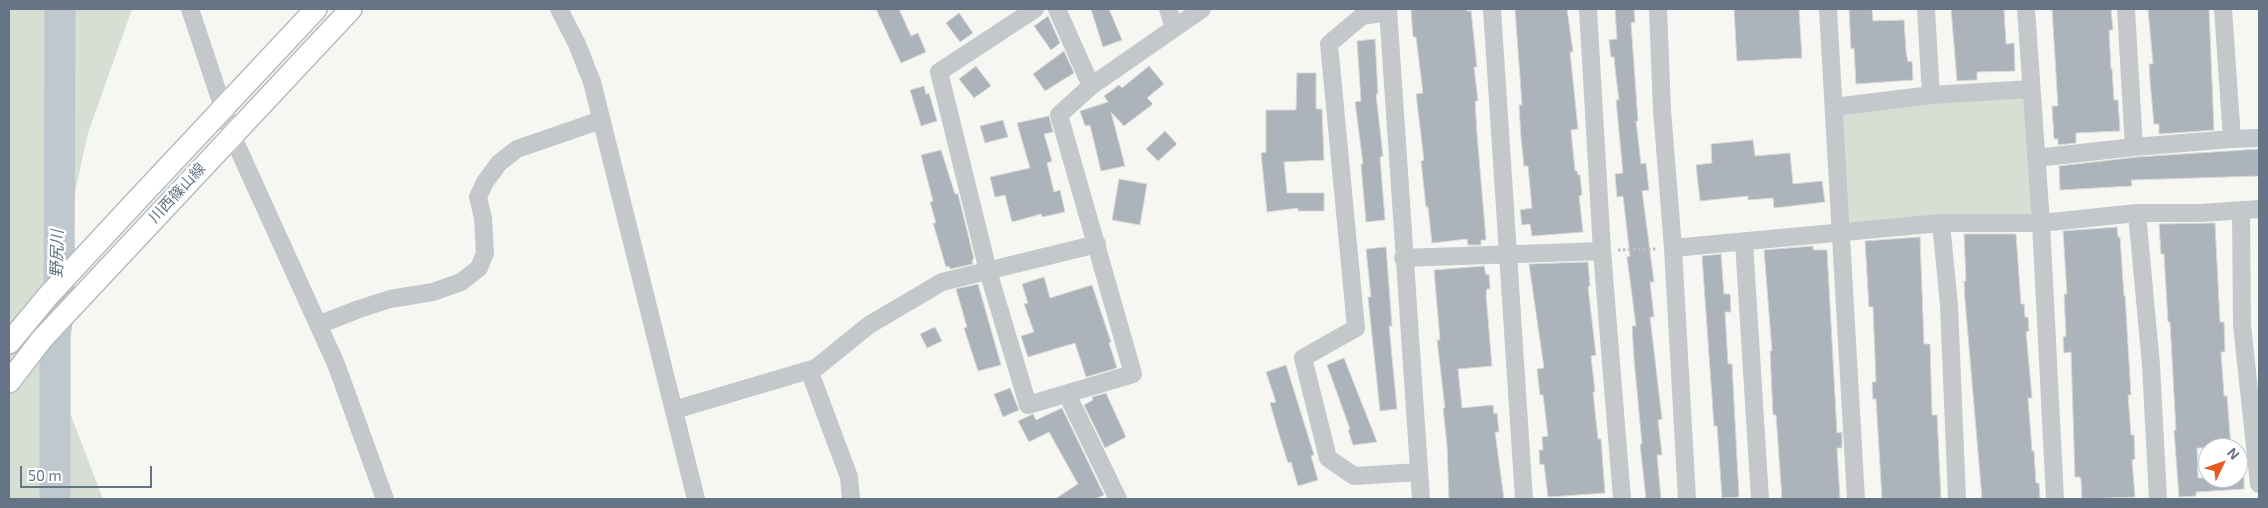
<!DOCTYPE html>
<html>
<head>
<meta charset="utf-8">
<style>
  body { margin:0 }
  #map { position:relative; width:2268px; height:508px; overflow:hidden; background:#f6f7f3; font-family:"Exo 2",sans-serif }
  canvas { display:block }
  .frame { position:absolute; inset:0; border:10px solid #657585; pointer-events:none }
  .north { position:absolute; left:2198px; top:438px; width:50px; height:50px; box-sizing:border-box; background:#fff; border:1px solid #c1c8ce; border-radius:50%; rotate:48deg; font-size:14px; font-weight:700; line-height:20px; text-align:center; color:#657585 }
  .north::after { content:''; display:block; margin:auto; width:18px; height:22px; background:#e75b23; clip-path:polygon(50% 0,100% 100%,50% 72%,0 100%) }
  .scale { position:absolute; left:20px; top:466px; width:132px; height:22px; box-sizing:border-box; border:2px solid #657585; border-top:0; padding-left:6px; font-size:15px; line-height:18px; white-space:nowrap; color:#657585; -webkit-text-stroke:4px #fff; paint-order:stroke }
</style>
</head>
<body>
<div id="map">
<canvas width="2268" height="508"></canvas>
<div class="frame"></div>
<div class="north">N</div>
<div class="scale">50 m</div>
</div>
<script>
const g = document.querySelector('canvas').getContext('2d');
g.lineJoin = 'round';
function fillPath(path, color) {
  g.fillStyle = color;
  g.fill(path, 'evenodd');
}
function shape(rows) {
  const path = new Path2D();
  for (const r of rows) {
    path.moveTo(r[0], r[1]);
    for (let i = 2; i < r.length; i += 2) path.lineTo(r[i], r[i + 1]);
  }
  return path;
}
function stroke(path, color, width, dash) {
  g.strokeStyle = color;
  g.lineWidth = width;
  g.lineCap = dash ? 'butt' : 'round';
  g.setLineDash(dash || []);
  g.stroke(path);
}
function write(font, color, halo, rows, align = 'center') {
  g.font = font + ' "Exo 2","Noto Sans JP",sans-serif';
  g.lineWidth = 5;
  g.setLineDash([]);
  g.textBaseline = 'middle';
  g.strokeStyle = halo;
  g.fillStyle = color;
  for (const [text, x, y, turn = 0] of rows) {
    g.save();
    g.translate(x, y);
    g.rotate((+turn || 0) * Math.PI / 180);
    g.textAlign = isNaN(turn) ? turn : align;
    if (halo) g.strokeText(text, 0, 0);
    g.fillText(text, 0, 0);
    g.restore();
  }
}
fillPath(shape([
  [9,9,132,9,88,133,62,252,60,387,103,499,9,499],
  [2031,89,2041,223,1841,232,1834,107]
]), '#d7ded4');
stroke(shape([
  [55,499,55,336,59,310,60,9]
]), '#bec8cd', 31);
const building = shape([
  [876,9,899,9,911,36,918,33,926,52,901,63,876,9],
  [1091,9,1109,9,1122,40,1103,47,1091,9],
  [1423,9,1467,9,1467,11,1471,11,1477,67,1474,67,1478,101,1475,101,1477,134,1486,240,1481,240,1481,245,1468,245,1467,239,1432,243,1428,207,1426,207,1421,161,1424,160,1416,94,1423,93,1416,37,1413,37,1411,10,1423,9],
  [1515,9,1567,9,1573,52,1570,52,1578,129,1571,130,1575,171,1577,171,1578,175,1580,175,1582,195,1579,196,1583,232,1532,236,1530,224,1522,225,1520,210,1532,208,1528,166,1524,166,1521,138,1519,105,1522,105,1515,9],
  [1615,9,1634,9,1635,22,1631,23,1638,121,1636,121,1641,164,1646,163,1649,190,1642,191,1654,282,1650,282,1654,317,1650,317,1662,419,1658,420,1662,455,1657,455,1661,499,1646,499,1640,444,1642,444,1634,359,1632,326,1636,326,1627,257,1630,256,1623,196,1617,197,1615,174,1623,173,1616,100,1619,100,1616,77,1614,57,1611,57,1609,40,1617,39,1615,9],
  [1734,9,1799,9,1802,58,1737,61,1734,9],
  [1849,9,1872,9,1873,21,1904,20,1906,51,1908,62,1912,61,1913,80,1856,84,1854,48,1851,49,1849,9],
  [1951,9,2004,9,2006,44,2014,43,2015,71,1977,72,1977,80,1957,81,1951,9],
  [2052,9,2111,9,2113,30,2109,30,2111,69,2112,69,2114,100,2118,100,2120,131,2076,133,2076,143,2058,145,2058,139,2054,139,2052,106,2058,106,2052,9],
  [2148,9,2209,9,2214,130,2159,134,2159,124,2154,124,2150,81,2149,64,2153,64,2148,9],
  [959,13,973,33,960,42,946,23,959,13],
  [1048,16,1060,43,1051,50,1034,26,1048,16],
  [1375,39,1378,94,1376,94,1383,156,1380,157,1385,220,1366,222,1361,164,1363,164,1355,102,1361,101,1357,41,1375,39],
  [1064,51,1074,73,1045,91,1033,74,1064,51],
  [976,66,991,86,974,98,959,79,976,66],
  [1149,66,1164,84,1147,98,1153,104,1124,126,1111,112,1125,166,1101,171,1090,125,1085,126,1080,111,1108,102,1104,96,1119,85,1122,88,1149,66],
  [1297,73,1316,73,1316,109,1322,109,1324,160,1284,162,1287,193,1324,193,1324,211,1298,211,1298,208,1267,212,1261,153,1266,152,1266,110,1296,110,1297,73],
  [924,86,926,94,929,93,937,121,921,126,910,90,924,86],
  [1049,116,1053,132,1044,134,1052,161,1047,163,1054,192,1060,190,1065,212,1042,217,1041,214,1012,222,1005,195,995,197,990,177,1030,168,1017,123,1049,116],
  [1003,120,1008,137,985,143,980,126,1003,120],
  [1165,131,1177,144,1158,161,1146,149,1165,131],
  [1753,140,1755,156,1790,153,1793,184,1822,181,1825,202,1774,208,1773,198,1748,200,1748,196,1700,201,1696,165,1712,163,1711,144,1753,140],
  [2259,149,2259,176,2131,180,2132,186,2060,190,2059,166,2137,157,2259,149],
  [941,150,955,194,958,194,974,259,972,260,973,264,950,269,949,266,946,267,933,223,936,223,930,202,933,201,921,155,941,150],
  [1119,179,1147,184,1140,225,1112,220,1119,179],
  [2215,223,2220,322,2224,322,2225,352,2221,352,2224,396,2227,396,2231,448,2197,448,2198,478,2244,478,2244,489,2196,492,2196,496,2179,497,2174,430,2176,430,2170,322,2168,322,2164,254,2161,254,2159,224,2215,223],
  [2117,227,2118,237,2120,237,2124,296,2125,295,2131,395,2128,395,2131,435,2134,435,2135,459,2132,460,2135,497,2082,499,2081,480,2080,477,2075,477,2071,352,2064,353,2063,337,2066,336,2064,294,2067,294,2063,231,2117,227],
  [1964,234,2016,234,2021,304,2024,304,2025,317,2028,317,2029,331,2026,332,2032,398,2028,398,2032,451,2034,451,2036,483,2039,483,2040,499,1982,499,1965,300,1964,281,1966,281,1964,234],
  [1920,237,1924,344,1930,344,1932,415,1937,415,1941,499,1882,499,1876,399,1873,399,1872,382,1876,382,1873,307,1869,307,1865,241,1920,237],
  [1813,246,1813,250,1827,250,1837,433,1842,432,1842,448,1837,448,1840,499,1782,499,1776,415,1773,415,1770,351,1772,351,1764,250,1813,246],
  [1386,247,1392,326,1389,326,1397,409,1380,411,1368,297,1371,297,1366,249,1386,247],
  [1721,254,1724,294,1730,294,1731,312,1725,312,1728,364,1732,364,1739,497,1722,498,1717,426,1714,426,1702,256,1721,254],
  [1588,262,1590,286,1588,287,1596,355,1591,356,1595,392,1593,392,1598,439,1601,439,1605,493,1548,497,1544,464,1540,465,1539,450,1543,450,1542,437,1548,436,1543,395,1540,395,1537,369,1544,368,1529,264,1588,262],
  [1484,266,1486,275,1489,274,1490,289,1487,289,1486,295,1492,366,1458,369,1462,408,1493,405,1494,414,1497,413,1499,432,1495,432,1504,499,1449,499,1447,445,1443,408,1445,408,1437,340,1440,340,1434,270,1484,266],
  [1044,277,1050,298,1092,285,1111,342,1109,343,1117,368,1086,377,1075,343,1028,357,1021,336,1034,332,1024,304,1028,303,1022,284,1044,277],
  [978,284,1001,365,978,371,964,328,967,327,956,289,978,284],
  [935,327,942,341,927,348,920,334,935,327],
  [1344,358,1377,442,1353,445,1348,430,1350,429,1327,365,1344,358],
  [1286,365,1314,455,1311,456,1318,480,1298,486,1291,462,1288,463,1278,431,1270,403,1276,402,1266,372,1286,365],
  [1010,388,1019,410,1003,417,994,394,1010,388],
  [1106,393,1126,437,1105,448,1084,405,1093,400,1092,397,1106,393],
  [1062,408,1104,495,1095,499,1055,499,1078,484,1049,432,1029,442,1018,421,1033,414,1036,420,1062,408]
]);
fillPath(building, '#acb3ba');
stroke(building, '#d8d8d6', 1);
const major = shape([
  [9,343,48,296,139,198,316,9],
  [9,382,42,339,351,9]
]);
stroke(major, '#b7bbbf', 24);
stroke(shape([
  [1618,250,1657,249]
]), '#bec0c2', 3, [2.5, 2.5]);
stroke(shape([
  [190,9,232,135,336,364,385,499],
  [559,9,577,44,592,82,696,499],
  [1035,9,939,72,988,271,1028,405,1133,374,1059,115,1091,86,1202,9],
  [1057,9,1091,86],
  [1168,9,1174,27],
  [1388,9,1421,499],
  [1492,9,1524,499],
  [1588,9,1602,251,1622,499],
  [1658,9,1662,110,1673,248,1687,499],
  [1828,9,1856,499],
  [1926,9,1931,95],
  [2026,9,2041,223,2055,499],
  [2126,9,2134,147],
  [2223,9,2232,139,2259,138],
  [1388,12,1362,16,1329,44,1356,328,1303,358,1328,458,1354,476,1419,472],
  [1834,107,1931,95,2031,89],
  [2036,158,2134,147,2232,139],
  [2241,210,2242,325,2259,484],
  [2137,213,2151,365,2158,499],
  [1941,223,1949,305,1957,499],
  [1744,242,1760,499],
  [1673,248,1941,223,2041,223,2137,213,2201,213,2259,209],
  [1403,258,1602,251],
  [318,325,359,309,390,299,433,292,461,282,479,268,485,253,483,218,478,197,485,182,499,163,517,149,601,120],
  [809,370,849,477,851,499],
  [1067,394,1118,499],
  [674,410,816,368,869,325,942,282,1097,244]
]), '#c4c8cb', 18);
stroke(major, '#fff', 21);
write('15px', '#657585', '#fff', [
  ["川西篠山線",177,193,-47]
]);
write('italic 16px', '#607781', '#fff', [
  ["野尻川",57,254,-89]
]);
</script>
</body>
</html>
